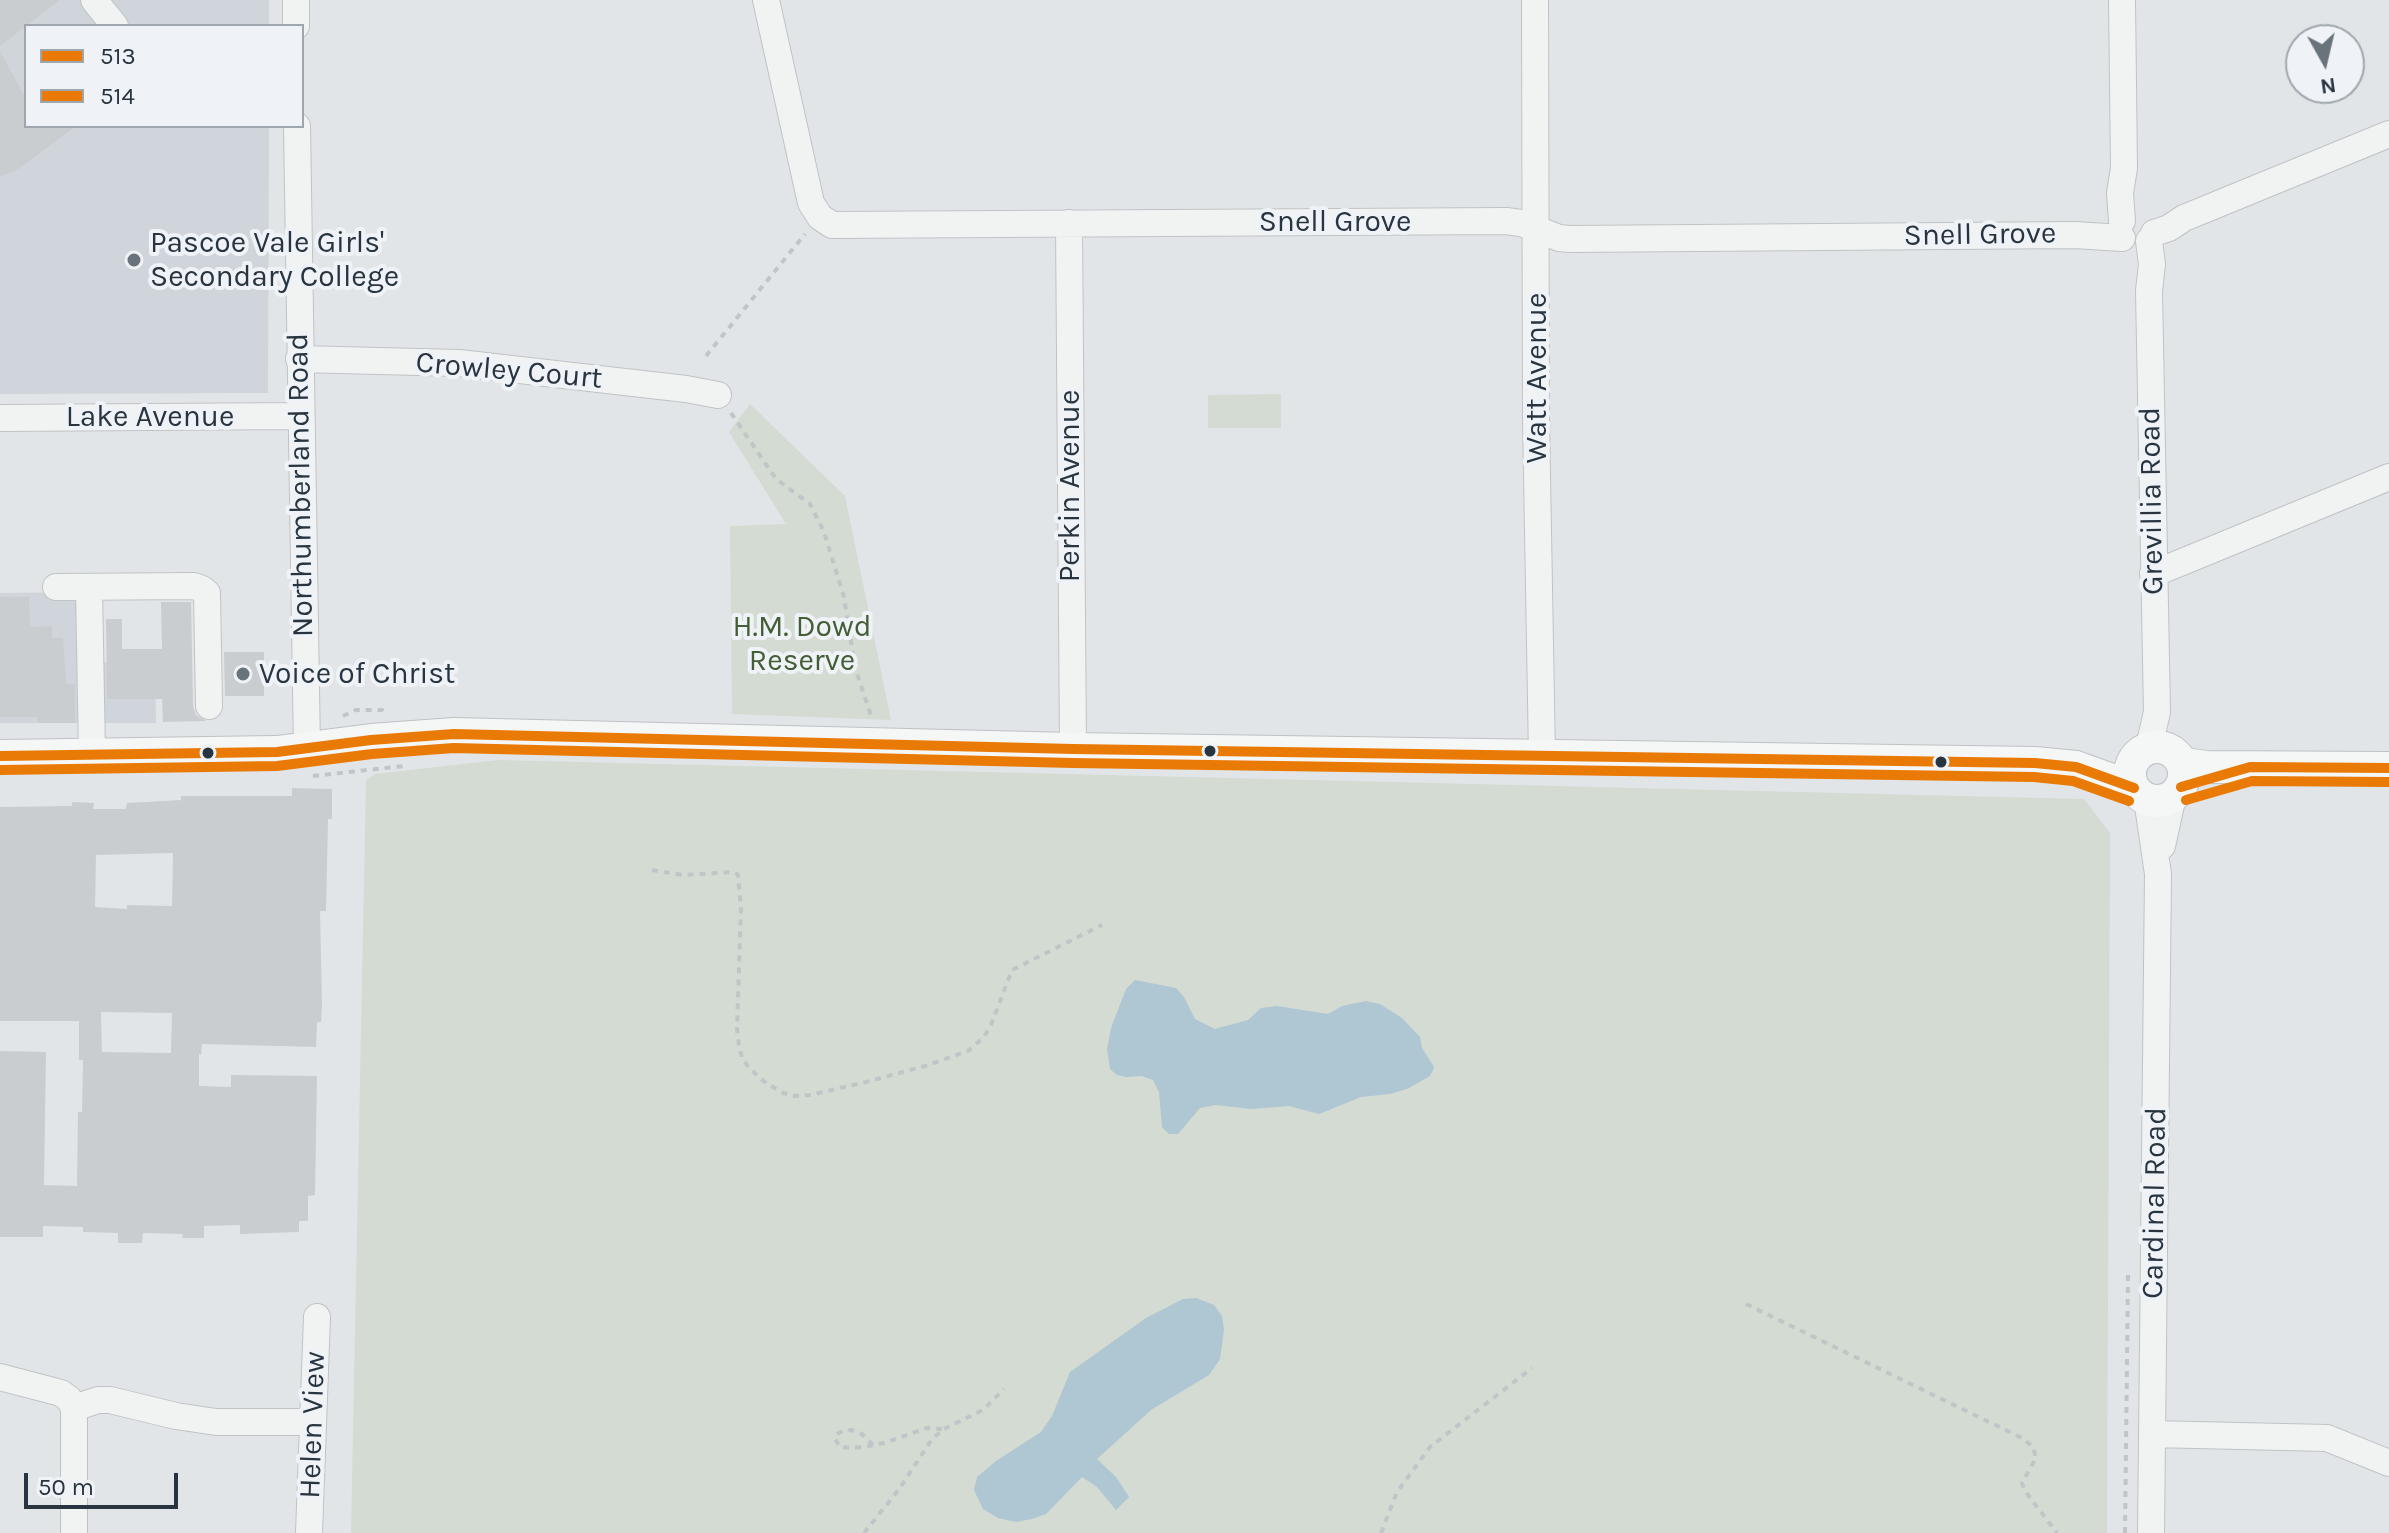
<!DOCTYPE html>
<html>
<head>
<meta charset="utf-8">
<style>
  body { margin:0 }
  #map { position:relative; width:2389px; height:1533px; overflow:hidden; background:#e2e5e7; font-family:Karla,sans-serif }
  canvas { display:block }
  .legend { position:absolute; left:24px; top:24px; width:280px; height:104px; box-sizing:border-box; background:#eff3f7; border:2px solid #9fa7ae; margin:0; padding:10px 14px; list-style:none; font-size:24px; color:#283541 }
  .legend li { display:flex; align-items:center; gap:16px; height:40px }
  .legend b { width:40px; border:2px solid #9fa7ae }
  .north { position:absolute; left:2285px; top:24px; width:80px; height:80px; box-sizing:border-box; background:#eff3f7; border:2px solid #9fa7ae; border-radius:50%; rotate:172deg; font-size:22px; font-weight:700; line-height:32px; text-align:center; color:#283541 }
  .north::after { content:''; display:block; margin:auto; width:28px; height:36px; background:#69737b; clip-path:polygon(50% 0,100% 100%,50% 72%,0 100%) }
  .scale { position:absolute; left:24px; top:1473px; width:154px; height:36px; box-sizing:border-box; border:4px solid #283541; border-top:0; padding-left:10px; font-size:24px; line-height:28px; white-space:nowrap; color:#283541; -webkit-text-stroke:6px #eff3f7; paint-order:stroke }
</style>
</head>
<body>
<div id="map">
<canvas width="2389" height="1533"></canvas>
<ul class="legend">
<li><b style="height:10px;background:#ea7a06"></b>513</li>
<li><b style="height:10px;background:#ea7a06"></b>514</li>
</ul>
<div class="north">N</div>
<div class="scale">50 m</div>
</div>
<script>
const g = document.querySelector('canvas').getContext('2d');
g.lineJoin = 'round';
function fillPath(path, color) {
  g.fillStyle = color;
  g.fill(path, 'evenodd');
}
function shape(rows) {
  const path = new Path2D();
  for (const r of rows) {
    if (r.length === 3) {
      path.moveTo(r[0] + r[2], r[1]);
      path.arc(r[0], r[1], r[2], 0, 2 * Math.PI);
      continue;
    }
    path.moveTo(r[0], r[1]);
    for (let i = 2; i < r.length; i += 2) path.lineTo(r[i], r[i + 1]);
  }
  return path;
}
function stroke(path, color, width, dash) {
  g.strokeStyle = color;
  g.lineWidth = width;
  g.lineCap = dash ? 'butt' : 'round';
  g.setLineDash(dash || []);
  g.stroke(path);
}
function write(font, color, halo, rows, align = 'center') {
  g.font = font + ' Karla,sans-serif';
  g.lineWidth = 8;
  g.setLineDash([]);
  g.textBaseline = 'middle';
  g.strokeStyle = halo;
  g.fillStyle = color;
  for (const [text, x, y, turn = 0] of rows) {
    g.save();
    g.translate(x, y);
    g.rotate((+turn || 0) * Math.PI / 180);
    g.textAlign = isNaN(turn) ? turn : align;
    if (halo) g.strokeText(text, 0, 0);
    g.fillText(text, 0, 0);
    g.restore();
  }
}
fillPath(shape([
  [0,0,269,0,269,26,26,26,26,126,269,126,268,393,0,394],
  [84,592,85,663,143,661,155,657,156,723,0,723,0,593]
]), '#cfd5da');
fillPath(shape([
  [1281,394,1281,428,1208,428,1208,395],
  [750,404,845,496,891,720,732,714,730,526,786,524,729,432],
  [498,760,2084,799,2110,833,2107,1533,351,1533,366,780,375,774]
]), '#d4dbd2');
fillPath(shape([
  [1135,980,1176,988,1184,997,1195,1019,1215,1029,1248,1020,1261,1008,1277,1006,1328,1014,1342,1006,1366,1001,1380,1004,1402,1018,1420,1037,1422,1048,1434,1067,1433,1070,1430,1076,1407,1089,1390,1094,1361,1097,1319,1114,1289,1106,1251,1109,1216,1105,1200,1108,1178,1134,1169,1134,1162,1127,1159,1092,1153,1080,1142,1076,1126,1077,1117,1075,1110,1069,1107,1049,1111,1028,1126,989],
  [1196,1298,1214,1305,1222,1316,1224,1330,1220,1359,1209,1375,1151,1410,1097,1459,1116,1477,1129,1497,1116,1510,1097,1487,1082,1477,1046,1514,1032,1519,1016,1522,998,1518,983,1509,974,1490,977,1477,996,1461,1041,1432,1052,1416,1070,1372,1146,1318,1183,1299]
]), '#afc6d3');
fillPath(shape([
  [0,0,60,0,0,46],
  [0,51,26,99,26,126,76,126,18,169,0,177],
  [0,597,29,597,30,627,52,626,52,638,63,638,66,684,75,684,75,723,38,723,37,717,0,717],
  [161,602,191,602,193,706,196,715,206,721,163,722,162,699,107,699,106,619,122,619,122,649,162,649],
  [224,652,264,652,264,696,225,696],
  [292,788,332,789,332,819,328,819,326,911,320,911,322,1005,321,1022,317,1022,316,1047,202,1044,201,1055,199,1054,199,1086,231,1087,231,1075,317,1076,315,1195,308,1196,308,1221,299,1221,299,1232,240,1234,240,1225,204,1226,204,1238,182,1238,183,1234,143,1233,142,1243,118,1243,118,1233,83,1232,83,1227,43,1226,43,1237,0,1237,0,1051,46,1052,44,1185,77,1186,78,1112,82,1112,83,1060,79,1060,79,1021,0,1021,0,807,72,806,72,802,94,803,93,809,126,809,127,803,181,800,181,796,292,796],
  [173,853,172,906,127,905,127,909,95,907,96,855],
  [101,1012,172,1013,171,1053,102,1052]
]), '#cacdcf');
const minor = shape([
  [94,0,115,26],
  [296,0,296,26],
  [766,0,811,203,820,217,832,225,1506,221,1521,223,1559,238,1570,239,2075,235,2122,238],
  [1535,0,1536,418,1542,756],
  [297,126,307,749],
  [2122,221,2120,193,2124,168,2122,0],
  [1069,223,1073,749],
  [2154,233,2169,228,2184,218,2389,134],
  [299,359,459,363,686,389,718,395],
  [0,418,301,416],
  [2153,574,2389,477],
  [56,587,194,586,202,589,207,593,209,706],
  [89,587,92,755],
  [2149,747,2157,712,2149,291,2152,264,2149,241],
  [2147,799,2158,874,2151,1533],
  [2162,846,2173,796],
  [0,1377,61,1393,69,1399,74,1408,98,1400,110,1400,176,1416,216,1422,313,1422],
  [2152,1434,2327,1438,2389,1463],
  [74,1533,74,1408],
  [309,1533,317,1317]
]);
const major = shape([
  [2157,774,27],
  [0,756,277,752,371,740,454,734,1073,749,2035,763,2076,767,2134,788],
  [2183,764,2207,767,2389,768]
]);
stroke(minor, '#c0c3c5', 28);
stroke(major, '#bdc2c5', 34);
stroke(shape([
  [706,356,805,234],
  [731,413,776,479,810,504,824,532,844,597,855,667,872,719],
  [343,716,356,710,382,710,384,712],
  [313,776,404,766],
  [652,870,683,875,734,872,738,875,741,908,737,1029,739,1045,742,1058,749,1068,766,1083,783,1093,795,1096,810,1095,866,1082,925,1066,968,1051,984,1037,991,1025,1012,970,1102,925],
  [1746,1304,2022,1438,2033,1447,2036,1458,2022,1483,2025,1491,2057,1533],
  [873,1445,862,1434,851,1430,843,1431,837,1434,835,1439,840,1447,853,1448,869,1446,873,1445,884,1443,927,1428,942,1429],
  [864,1533,900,1488,932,1439,944,1429,983,1410,1004,1389],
  [1381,1533,1397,1492,1430,1447,1532,1368],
  [2125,1533,2128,1275]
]), '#c0c5c7', 4, [6, 6]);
stroke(minor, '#f1f3f3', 26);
stroke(major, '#f5f6f6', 32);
stroke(shape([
  [0,756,277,752,371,740,454,734,1073,749,2035,763,2076,767,2134,788],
  [2181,787,2250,767,2389,768]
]), '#ea7a06', 10);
stroke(shape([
  [0,770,277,766,372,754,454,748,1073,763,2034,777,2073,781,2129,801],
  [2186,800,2252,781,2389,782]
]), '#ea7a06', 10);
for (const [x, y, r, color] of [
  [134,260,8,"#69737b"],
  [243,674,8,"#69737b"],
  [1210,751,7,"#283541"],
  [208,753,7,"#283541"],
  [1941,762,7,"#283541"]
]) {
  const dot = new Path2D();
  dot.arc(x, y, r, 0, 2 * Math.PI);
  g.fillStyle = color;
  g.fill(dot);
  stroke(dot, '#eff3f7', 3);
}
write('30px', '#283541', '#eff3f7', [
  ["Snell Grove",1335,222],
  ["Snell Grove",1980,235,-1],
  ["Crowley Court",509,371,5],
  ["Watt Avenue",1537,378,-90],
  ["Lake Avenue",150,417],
  ["Northumberland Road",301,485,-91],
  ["Perkin Avenue",1070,486,-90],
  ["Grevillia Road",2152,501,-91],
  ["Cardinal Road",2155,1203,-89],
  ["Helen View",313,1425,-88]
]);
write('30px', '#283541', '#eff3f7', [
  ["Pascoe Vale Girls'",150,243],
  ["Secondary College",150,277],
  ["Voice of Christ",259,674]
], 'left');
write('30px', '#435d34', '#eff3f7', [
  ["H.M. Dowd",802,627],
  ["Reserve",802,661]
]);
</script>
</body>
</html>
